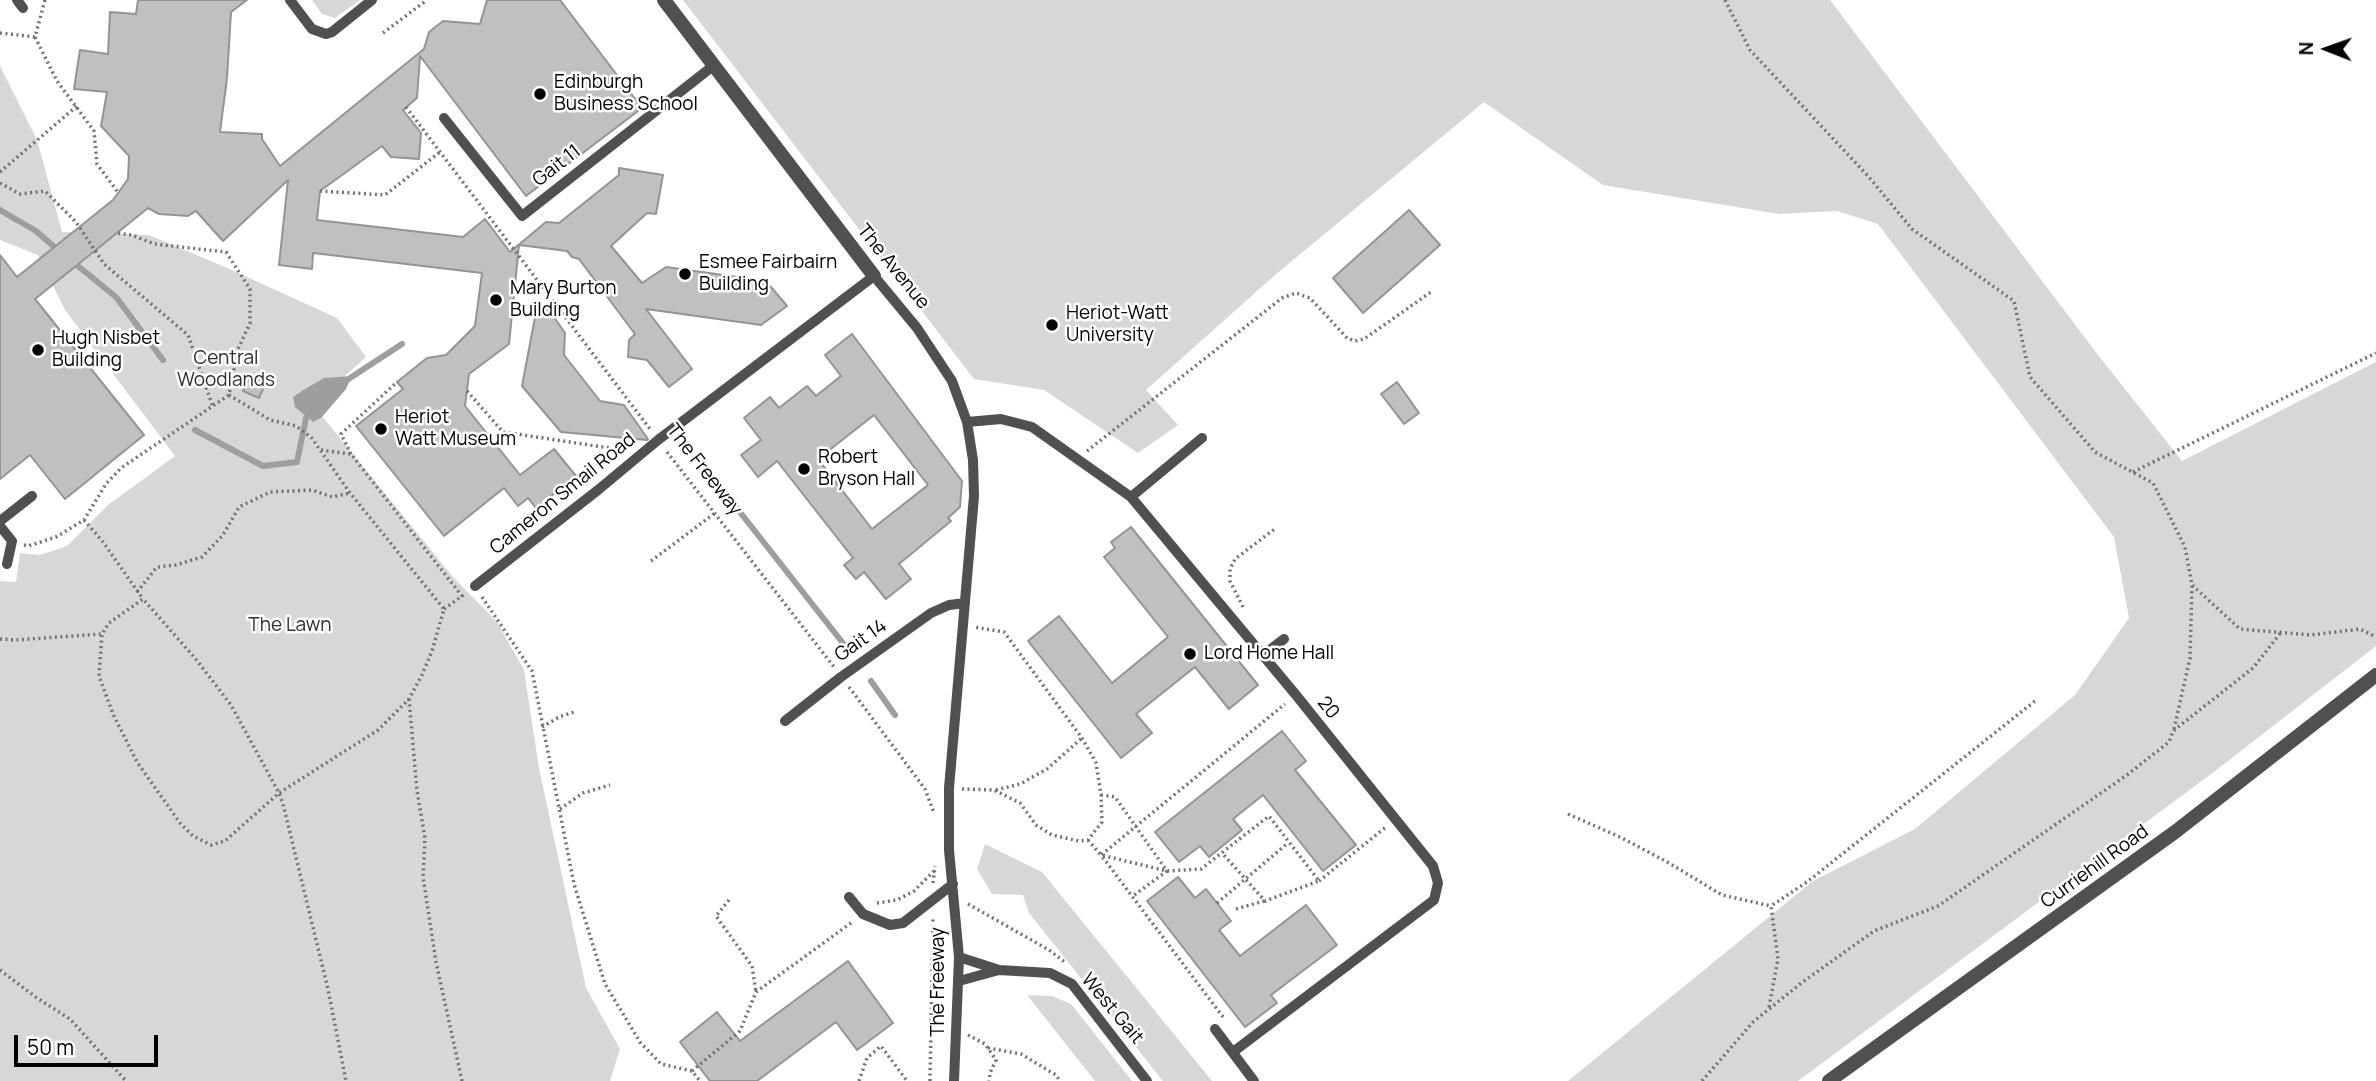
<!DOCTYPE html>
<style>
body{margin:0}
#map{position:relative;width:2376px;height:1081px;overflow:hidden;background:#fff;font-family:Manrope,sans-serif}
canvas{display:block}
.north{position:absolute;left:2292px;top:14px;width:70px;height:70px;-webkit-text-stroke:5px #fff;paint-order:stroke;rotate:271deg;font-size:19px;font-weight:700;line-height:28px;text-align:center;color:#000}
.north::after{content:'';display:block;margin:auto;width:24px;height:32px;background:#000;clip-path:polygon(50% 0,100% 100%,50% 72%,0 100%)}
.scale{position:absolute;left:14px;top:1035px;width:144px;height:32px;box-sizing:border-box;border:4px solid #000;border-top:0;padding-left:9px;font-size:21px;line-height:24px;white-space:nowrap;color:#000;-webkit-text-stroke:5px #fff;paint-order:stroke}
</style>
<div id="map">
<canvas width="2376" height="1081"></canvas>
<div class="north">N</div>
<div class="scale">50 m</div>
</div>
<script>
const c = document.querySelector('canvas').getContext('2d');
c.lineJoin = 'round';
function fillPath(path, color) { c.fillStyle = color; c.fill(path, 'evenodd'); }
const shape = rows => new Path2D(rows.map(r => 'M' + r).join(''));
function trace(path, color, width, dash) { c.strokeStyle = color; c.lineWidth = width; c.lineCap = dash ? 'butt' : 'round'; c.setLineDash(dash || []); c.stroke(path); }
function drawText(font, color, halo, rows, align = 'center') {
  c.font = font + ' Manrope,sans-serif'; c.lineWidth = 5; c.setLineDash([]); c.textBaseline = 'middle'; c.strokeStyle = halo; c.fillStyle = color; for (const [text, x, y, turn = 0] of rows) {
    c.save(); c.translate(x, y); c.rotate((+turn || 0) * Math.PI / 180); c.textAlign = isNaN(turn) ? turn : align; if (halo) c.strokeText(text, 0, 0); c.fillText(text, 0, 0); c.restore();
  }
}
fillPath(shape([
 [312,0,360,0,335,18,322,14],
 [683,0,1830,0,2098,355,2182,461,2376,362,2376,646,2215,771,1798,1081,1568,1081,1813,881,1915,829,2075,695,2129,618,2114,537,1878,224,1837,211,1779,214,1603,185,1484,102,1275,275,1146,390,1178,425,1138,453,1044,390,974,379],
 [0,66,37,140,62,232,149,235,225,267,337,318,366,357,313,405,453,577,497,622,524,670,539,768,586,988,620,1049,610,1081,0,1081,0,581,16,582,20,553,40,555,67,546,108,505,175,456,65,310,38,255,0,240],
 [985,844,1042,872,1212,1081,1163,1081,1029,913,1023,895,992,894,977,869],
 [1027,995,1052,996,1071,1004,1132,1081,1095,1081]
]), '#d7d7d7');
fillPath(shape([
 [352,376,346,389,321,418,313,422,295,407,293,397,305,389,324,378]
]), '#9e9e9e');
trace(shape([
 [0,210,36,231,59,251],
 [73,262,116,297,163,360],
 [347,380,402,344],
 [195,430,263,466,297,462,306,418,311,413],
 [699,460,846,647],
 [871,681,895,715]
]), '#9e9e9e', 6);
const building = shape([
 [138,0,247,0,231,12,227,78,220,132,262,134,262,139,280,166,424,49,429,32,443,21,480,24,487,0,560,0,642,108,526,196,420,56,417,98,403,110,421,133,419,159,391,157,382,146,320,191,317,220,463,237,485,219,510,252,546,222,559,223,619,175,619,168,663,175,656,214,647,213,611,246,642,283,666,267,766,281,787,306,761,325,646,309,692,369,669,387,647,360,628,357,629,340,635,334,579,259,572,257,567,251,519,245,509,344,469,374,465,406,520,475,554,449,576,476,536,508,528,498,518,506,504,488,444,536,356,426,403,389,397,382,427,358,446,355,475,326,482,273,313,253,312,269,279,265,288,180,223,241,196,211,188,216,159,214,148,208,35,299,144,435,65,499,30,455,0,479,0,255,17,277,113,200,128,179,129,156,101,126,107,92,74,89,80,50,108,54,110,12,136,14,138,0],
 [1409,210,1440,245,1363,313,1333,278,1409,210],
 [545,304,565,333,564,355,600,401,624,405,648,439,647,440,561,432,522,386,536,312,545,304],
 [852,334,962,481,960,507,948,518,951,521,899,564,911,579,886,599,864,572,856,579,844,565,853,558,777,461,758,477,741,455,761,440,744,418,770,397,779,408,807,386,816,396,841,376,825,355,852,334],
 [874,415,928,485,872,529,818,459,874,415],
 [251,375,266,382,259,398,243,391,251,375],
 [1397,382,1419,413,1404,424,1381,394,1397,382],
 [1131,527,1258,685,1229,709,1195,667,1136,714,1152,733,1121,758,1028,641,1059,616,1112,683,1168,637,1104,557,1115,548,1111,542,1131,527],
 [1282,731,1306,761,1295,770,1356,845,1323,871,1263,795,1233,819,1242,830,1209,857,1200,846,1179,862,1155,832,1282,731],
 [1178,877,1195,898,1206,889,1231,921,1219,930,1240,956,1306,905,1337,945,1271,995,1277,1003,1245,1027,1147,901,1178,877],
 [848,961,893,1023,857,1050,836,1022,757,1081,710,1081,680,1042,717,1012,740,1041,848,961]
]);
fillPath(building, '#c0c0c0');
trace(building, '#949494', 2);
trace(shape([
 [45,0,35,37,57,81,94,131,97,164,117,191],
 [1725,0,1750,50,1868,176,1912,229,2014,301,2030,377,2095,452,2153,483,2185,547,2192,585,2240,629,2311,635,2360,629,2376,637],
 [0,33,35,37],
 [383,33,427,0],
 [406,107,650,429],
 [0,172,77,106],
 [0,183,20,194,45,191,76,222,104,264,188,335,213,407],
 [320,191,385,195,440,152],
 [467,391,503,432,623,450],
 [229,395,270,420,296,426,311,437,350,493,444,609,432,651,422,675,409,699,378,730,279,793,225,841,211,845,193,836,180,823,137,762,113,714,99,676,102,634,109,623,143,599,195,658,231,705,279,793,283,804,328,989,346,1081],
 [321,450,351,454,462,596],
 [1087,451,1282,298,1296,293,1310,298,1347,338,1355,341,1364,339,1431,292],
 [667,452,834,667],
 [351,454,341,434,397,382],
 [2133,472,2376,353],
 [84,520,103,542,143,599],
 [24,545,28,546,56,537,84,520,106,484,121,468,229,395,238,349,250,323,250,289,226,252,154,244,132,235,117,233],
 [651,561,715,513],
 [137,592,157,567,176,565,202,557,223,535,239,507,270,492,312,490,332,497,350,493],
 [482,597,532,671,574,884,605,984,640,1042,661,1064,692,1071,700,1081],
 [1243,607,1230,581,1230,569,1235,559,1276,528],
 [444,609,465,594],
 [0,639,15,640,102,634],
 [849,687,925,789,934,813],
 [409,699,417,791,425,838,423,877,436,962,462,1081],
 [542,727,559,717,574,712],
 [2174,729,2190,658,2192,585],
 [962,789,994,790,1020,803,1036,825,1052,835,1079,841,1088,840,1102,822,1101,795,1096,763,1082,738,1004,632,974,627],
 [996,790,1020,784,1047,769,1082,738],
 [1101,795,1115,797,1167,871,1133,896],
 [560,809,583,793,610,785],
 [1568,814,1622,838,1669,863,1722,895,1771,906],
 [1088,840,1101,855,1167,871,1201,869,1269,816,1319,881,1265,901,1222,853],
 [1319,881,1386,827],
 [933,883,935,866],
 [729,900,716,916,752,966,756,992],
 [877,903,897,900,914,891,935,870],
 [1217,903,1288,843],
 [968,904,1049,950,1066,963],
 [1236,909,1264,901],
 [0,970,37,998,70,1019,126,1081],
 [1769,1007,1778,959,1771,906,1807,882,2035,701],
 [1223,1017,1101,855,1285,704],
 [968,1035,985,1044,996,1060,990,1073,989,1081],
 [988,1048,1021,1054,1056,1075,1060,1081],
 [692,1071,740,1031,756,992,851,923],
 [859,1081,867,1058,881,1046,907,1081],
 [930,1081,933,919],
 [1702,1081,1753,1022,1800,984,1874,931,1938,906,2127,775,2169,742,2173,731,2253,668,2282,631]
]), '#727272', 3.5, [2, 3.5]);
trace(shape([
 [17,0,23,8],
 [290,0,312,29,326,34,332,32,372,0],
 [444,118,522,216,713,66],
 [967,422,1001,419,1032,427,1131,497,1296,695,1433,866,1438,883,1434,900,1233,1052],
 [1131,497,1202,438],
 [0,521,32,496],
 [0,526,12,541,7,564],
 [475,586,598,490,658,440,874,276,917,328,952,381,967,422,973,460,974,496,949,788,949,850,959,957,954,1081],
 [1262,656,1284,639],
 [785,721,841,677,931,613,949,605,965,603],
 [849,897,863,914,890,925,903,923,953,884],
 [959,957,999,970,1050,973,1072,984,1147,1081],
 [959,981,999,970],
 [1215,1029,1254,1081]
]), '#505050', 10);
trace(shape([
 [664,0,874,276]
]), '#505050', 14);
trace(shape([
 [1829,1081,2175,832,2376,675]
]), '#505050', 14);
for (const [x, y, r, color] of [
 [540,94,7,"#000"],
 [685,274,7,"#000"],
 [496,300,7,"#000"],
 [1052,325,7,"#000"],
 [38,350,7,"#000"],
 [381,429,7,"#000"],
 [804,469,7,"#000"],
 [1190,654,7,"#000"]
]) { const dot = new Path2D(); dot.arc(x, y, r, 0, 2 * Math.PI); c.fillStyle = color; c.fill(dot); trace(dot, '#fff', 2.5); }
drawText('19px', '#000', '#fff', [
 ["Edinburgh",554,83],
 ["Business School",554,105],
 ["Esmee Fairbairn",699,263],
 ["Building",699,285],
 ["Mary Burton",510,289],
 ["Building",510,311],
 ["Heriot-Watt",1066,314],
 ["University",1066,336],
 ["Hugh Nisbet",52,339],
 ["Building",52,361],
 ["Heriot",395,418],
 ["Watt Museum",395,440],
 ["Robert",818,458],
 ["Bryson Hall",818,480],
 ["Lord Home Hall",1204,654]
], 'left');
drawText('19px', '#000', '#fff', [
 ["Gait 11",557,166,-38],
 ["The Avenue",893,267,51],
 ["The Freeway",704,470,52],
 ["Cameron Smail Road",563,494,-39],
 ["Gait 14",861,641,-35],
 ["20",1328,708,51],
 ["Curriehill Road",2095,867,-36],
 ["The Freeway",939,982,-90],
 ["West Gait",1112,1009,50]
]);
drawText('19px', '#2e2e2e', '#fff', [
 ["Central",226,359],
 ["Woodlands",226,381],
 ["The Lawn",290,626]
]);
</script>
